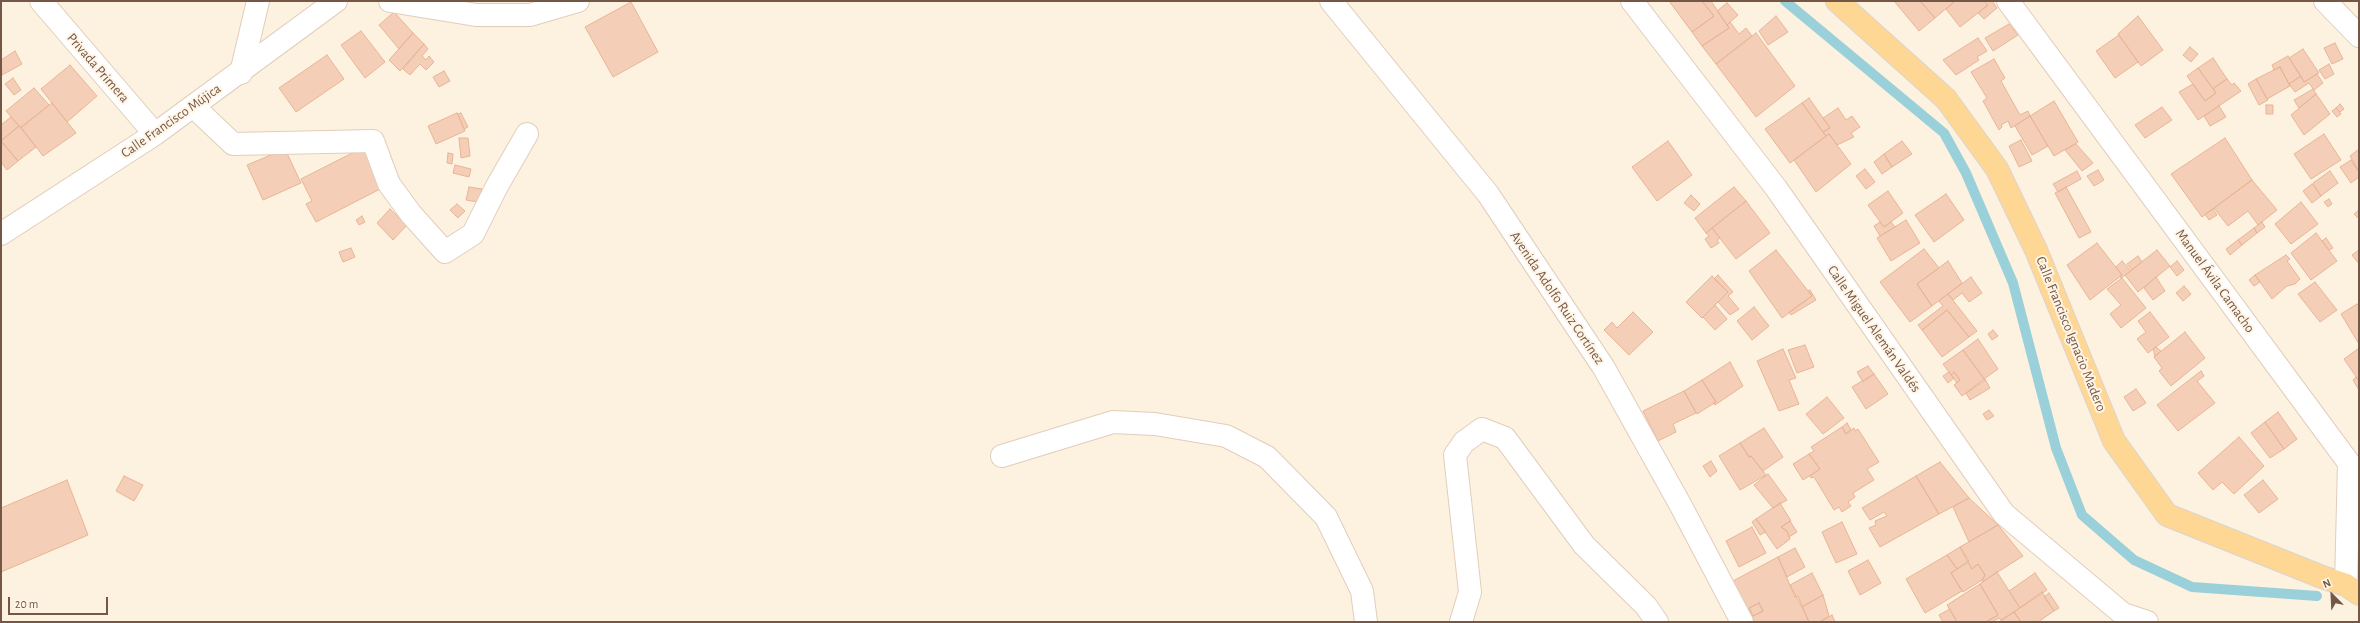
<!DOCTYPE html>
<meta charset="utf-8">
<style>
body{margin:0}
#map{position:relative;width:2360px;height:623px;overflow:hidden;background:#fdf2e0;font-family:"Alegreya Sans",sans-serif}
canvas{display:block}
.frame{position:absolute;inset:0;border:2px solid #755746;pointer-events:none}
.north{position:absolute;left:2312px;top:575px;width:40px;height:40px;-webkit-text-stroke:3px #fff5e7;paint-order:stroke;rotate:336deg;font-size:11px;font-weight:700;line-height:16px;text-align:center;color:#755746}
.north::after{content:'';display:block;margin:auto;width:14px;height:18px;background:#755746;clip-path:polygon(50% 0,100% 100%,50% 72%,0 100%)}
.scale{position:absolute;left:8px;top:597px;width:100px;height:18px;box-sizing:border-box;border:2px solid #755746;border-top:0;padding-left:5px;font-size:12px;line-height:14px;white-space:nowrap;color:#755746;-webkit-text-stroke:3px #fff5e7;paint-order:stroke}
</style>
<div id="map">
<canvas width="2360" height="623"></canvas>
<div class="frame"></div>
<div class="north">N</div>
<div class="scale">20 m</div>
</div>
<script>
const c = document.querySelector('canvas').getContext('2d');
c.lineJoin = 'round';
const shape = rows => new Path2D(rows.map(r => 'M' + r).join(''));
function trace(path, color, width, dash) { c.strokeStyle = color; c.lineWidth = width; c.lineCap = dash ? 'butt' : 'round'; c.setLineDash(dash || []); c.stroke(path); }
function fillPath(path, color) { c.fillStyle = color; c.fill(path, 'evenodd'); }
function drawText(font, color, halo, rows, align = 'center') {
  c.font = font + ' "Alegreya Sans",sans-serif'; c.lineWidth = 4; c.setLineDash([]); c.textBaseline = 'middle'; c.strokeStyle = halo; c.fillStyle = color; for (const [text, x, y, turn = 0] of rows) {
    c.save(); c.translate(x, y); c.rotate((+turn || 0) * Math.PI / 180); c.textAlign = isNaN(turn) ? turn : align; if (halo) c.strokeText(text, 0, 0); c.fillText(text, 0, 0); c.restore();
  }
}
trace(shape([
 [1785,1,1944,133,1966,173,2013,283,2056,448,2082,515,2134,560,2192,587,2317,596]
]), '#99d0da', 10);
const building = shape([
 [1669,1,1702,1,1714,16,1692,32,1669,1],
 [1702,1,1711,1,1729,28,1702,46,1692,32,1714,16,1702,1],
 [1894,1,1920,1,1935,18,1919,31,1894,1],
 [1920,1,1955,1,1935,18,1920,1],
 [1955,1,1984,1,1988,5,1960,27,1946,9,1955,1],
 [1984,1,1992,1,1997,8,1984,19,1978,13,1988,5,1984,1],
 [631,2,658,52,613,77,585,27,631,2],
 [1727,3,1738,15,1727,25,1717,11,1727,3],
 [394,12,413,33,399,49,379,25,394,12],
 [1776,16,1788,32,1768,45,1759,31,1776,16],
 [2138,16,2163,50,2141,66,2118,34,2138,16],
 [1730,22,1739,34,1746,28,1752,36,1716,64,1702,46,1729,28,1727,25,1730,22],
 [2009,24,2018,35,1993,51,1985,38,2009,24],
 [361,31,385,62,365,78,341,45,361,31],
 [413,33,424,44,400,71,389,60,413,33],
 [1756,33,1795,86,1756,117,1716,64,1756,33],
 [2119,35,2138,62,2115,78,2096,51,2119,35],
 [1978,38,1987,51,1977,57,1979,60,1956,75,1943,60,1978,38],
 [2335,43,2343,59,2332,64,2324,48,2335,43],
 [424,44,428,49,422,56,426,60,429,56,434,62,426,70,420,64,410,75,403,69,424,44],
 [2190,47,2198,54,2191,62,2183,55,2190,47],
 [2303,49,2319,73,2304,82,2289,58,2303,49],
 [15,51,22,64,2,75,1,60,15,51],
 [327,55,344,79,296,112,279,88,327,55],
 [2288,56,2301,76,2289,84,2290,86,2280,67,2274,70,2272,65,2288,56],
 [2213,58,2227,79,2213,89,2198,68,2213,58],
 [1994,59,2005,78,2001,81,2020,115,2028,111,2030,116,2011,128,2008,121,2001,125,2002,127,1999,130,1983,101,1987,98,1971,72,1994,59],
 [2329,64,2334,74,2325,79,2319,70,2329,64],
 [70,65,97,96,67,122,41,89,70,65],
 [2280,67,2290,86,2267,99,2256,79,2280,67],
 [2198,68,2216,93,2205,101,2187,76,2198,68],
 [444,71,450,81,439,87,433,77,444,71],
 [2317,74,2323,83,2314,90,2309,83,2295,92,2289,84,2301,76,2304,82,2317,74],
 [13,78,21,90,14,95,5,84,13,78],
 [2227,79,2232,85,2234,83,2241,91,2198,120,2179,92,2193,84,2205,101,2216,93,2213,88,2227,79],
 [2256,79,2268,100,2259,105,2248,84,2256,79],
 [34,88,49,105,21,128,6,111,34,88],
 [2313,89,2316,94,2299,108,2294,100,2313,89],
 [2316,94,2330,114,2304,135,2291,115,2316,94],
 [1809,98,1830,128,1823,132,1802,103,1809,98],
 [2054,101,2078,142,2054,156,2030,116,2054,101],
 [52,103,76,133,43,156,21,127,52,103],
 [1802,103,1826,136,1790,163,1765,129,1802,103],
 [2340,104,2344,109,2340,112,2336,108,2340,104],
 [2266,105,2273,105,2273,114,2266,114,2266,105],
 [2219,106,2226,117,2210,126,2204,116,2219,106],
 [2162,107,2172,120,2145,138,2135,125,2162,107],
 [1838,108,1846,120,1852,116,1860,127,1851,133,1854,137,1837,145,1829,134,1826,136,1823,132,1830,128,1823,118,1838,108],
 [2336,108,2341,114,2337,117,2332,111,2336,108],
 [457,113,465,131,436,144,428,126,457,113],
 [461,113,468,127,464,129,458,114,461,113],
 [2030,116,2048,146,2032,155,2015,126,2030,116],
 [11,117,19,126,1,141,18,161,7,170,1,162,1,125,11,117],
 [19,126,36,147,18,161,1,141,19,126],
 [1829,134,1851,164,1816,192,1794,160,1829,134],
 [2324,134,2341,160,2311,179,2294,154,2324,134],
 [459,138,468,138,470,156,461,158,459,138],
 [2225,138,2252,180,2202,217,2171,174,2225,138],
 [2021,140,2032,161,2019,167,2009,146,2021,140],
 [1668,141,1692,175,1657,201,1632,167,1668,141],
 [1902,141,1912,154,1892,167,1884,154,1902,141],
 [2076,144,2093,163,2082,171,2065,150,2076,144],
 [364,147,382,188,316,222,306,204,312,201,301,179,364,147],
 [285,149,301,183,263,200,247,165,285,149],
 [2359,149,2359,172,2350,156,2359,149],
 [448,153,453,154,452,164,447,163,448,153],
 [1884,154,1892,167,1882,174,1874,162,1884,154],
 [2351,160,2359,172,2359,177,2351,183,2340,167,2351,160],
 [455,165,471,169,469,177,453,173,455,165],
 [1865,169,1875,182,1866,189,1856,176,1865,169],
 [2098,170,2104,180,2094,186,2087,176,2098,170],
 [2077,171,2081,179,2058,192,2053,184,2077,171],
 [2330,171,2338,183,2321,196,2313,183,2330,171],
 [2252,180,2277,210,2258,225,2248,211,2228,226,2214,208,2252,180],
 [2312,184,2321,196,2312,203,2303,191,2312,184],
 [469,187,482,189,478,202,466,200,469,187],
 [1734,187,1746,201,1706,233,1695,218,1734,187],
 [2066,187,2091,232,2079,238,2055,193,2066,187],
 [1888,191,1903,213,1884,227,1868,205,1888,191],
 [1946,194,1964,220,1934,242,1915,215,1946,194],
 [1691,195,1700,204,1694,211,1684,203,1691,195],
 [2329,199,2332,204,2328,207,2324,202,2329,199],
 [1746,201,1770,233,1736,259,1712,228,1746,201],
 [2301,202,2318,224,2291,244,2275,224,2301,202],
 [457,204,465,211,458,218,450,210,457,204],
 [390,209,407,225,393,240,377,223,390,209],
 [2213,209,2217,215,2209,220,2205,214,2213,209],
 [2359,210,2359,219,2354,214,2359,210],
 [362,216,365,222,359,225,356,220,362,216],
 [1906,220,1920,243,1891,261,1877,238,1906,220],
 [1880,222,1884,227,1891,222,1895,227,1880,236,1874,226,1880,222],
 [2262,222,2265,227,2257,233,2254,228,2262,222],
 [1712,228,1720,238,1717,240,1719,243,1711,248,1705,239,1709,236,1706,233,1712,228],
 [2254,228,2257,233,2242,245,2238,240,2254,228],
 [2316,233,2337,261,2311,280,2291,253,2316,233],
 [2326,238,2333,248,2329,250,2322,241,2326,238],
 [2238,240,2242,245,2230,255,2226,249,2238,240],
 [2097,243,2122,275,2090,300,2067,265,2097,243],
 [351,248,355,257,343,262,339,252,351,248],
 [1924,249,1939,268,1917,284,1932,306,1910,322,1880,282,1924,249],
 [1776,250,1812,296,1782,318,1749,271,1776,250],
 [2157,250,2170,266,2138,292,2125,275,2157,250],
 [2359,250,2359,264,2352,255,2359,250],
 [2286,255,2290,259,2287,261,2300,279,2295,284,2287,286,2272,299,2255,275,2286,255],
 [2138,256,2142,262,2132,270,2127,264,2138,256],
 [1948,261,1962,283,1932,306,1917,284,1948,261],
 [2122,261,2131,271,2121,278,2120,276,2122,275,2116,267,2122,261],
 [2177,261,2184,270,2177,276,2170,267,2177,261],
 [1718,275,1733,292,1728,296,1739,309,1730,315,1718,302,1728,292,1714,279,1718,275],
 [2255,275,2260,282,2254,286,2249,280,2255,275],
 [1712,276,1728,292,1702,318,1686,302,1712,276],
 [1971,277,1982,293,1969,302,1962,293,1953,300,1948,294,1971,277],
 [2156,277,2165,291,2153,300,2144,288,2156,277],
 [2122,278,2146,308,2121,328,2110,314,2121,305,2107,289,2122,278],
 [2315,282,2337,310,2320,322,2298,294,2315,282],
 [2184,286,2191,294,2183,301,2176,293,2184,286],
 [1810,290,1816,300,1791,315,1789,312,1812,296,1808,291,1810,290],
 [1948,294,1977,331,1969,337,1947,310,1922,330,1918,325,1943,306,1939,301,1948,294],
 [2357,304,2359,307,2359,344,2341,314,2357,304],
 [1715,305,1727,319,1715,330,1703,317,1715,305],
 [1754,307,1769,326,1752,340,1737,321,1754,307],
 [1947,310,1969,337,1942,357,1922,330,1947,310],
 [1633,312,1653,332,1629,355,1604,330,1612,322,1617,328,1633,312],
 [2150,312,2169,337,2148,353,2137,339,2146,332,2138,321,2150,312],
 [1993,330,1998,336,1992,340,1988,334,1993,330],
 [2185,332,2205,358,2171,386,2159,371,2162,368,2154,357,2185,332],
 [1978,339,1998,369,1984,379,1963,350,1978,339],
 [1805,345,1814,367,1797,373,1788,350,1805,345],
 [2156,347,2161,351,2155,356,2153,349,2156,347],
 [2359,348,2359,381,2344,359,2359,348],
 [1783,349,1796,378,1789,380,1799,404,1779,411,1757,361,1783,349],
 [1963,350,1985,380,1962,396,1954,385,1960,380,1954,372,1951,375,1943,364,1963,350],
 [1730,362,1743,386,1715,405,1713,403,1716,402,1702,380,1730,362],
 [1868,366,1874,374,1863,382,1857,372,1868,366],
 [2201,371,2204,376,2197,381,2215,403,2178,431,2157,405,2201,371],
 [1949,372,1954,378,1948,383,1943,376,1949,372],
 [1954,372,1960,380,1957,383,1951,375,1954,372],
 [1874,374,1888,394,1866,409,1852,387,1874,374],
 [2356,377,2359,381,2359,390,2353,380,2356,377],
 [1984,379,1985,379,1990,388,1970,400,1966,393,1984,379],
 [1702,380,1716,402,1697,414,1684,391,1702,380],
 [2136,389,2146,403,2133,411,2124,397,2136,389],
 [1684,391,1696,413,1673,424,1676,432,1658,441,1643,411,1684,391],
 [1827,397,1844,418,1823,434,1806,414,1827,397],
 [1989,410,1994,416,1987,420,1983,414,1989,410],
 [2278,412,2297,439,2284,449,2265,422,2278,412],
 [2265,422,2284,449,2270,458,2251,433,2265,422],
 [1847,423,1851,430,1846,434,1842,427,1847,423],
 [1842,427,1846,434,1854,428,1855,431,1858,429,1879,462,1867,469,1874,480,1853,493,1855,497,1848,502,1851,506,1842,512,1839,507,1834,510,1814,477,1811,478,1810,476,1820,469,1809,454,1814,451,1811,447,1842,427],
 [1764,428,1783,457,1763,471,1751,456,1749,457,1740,443,1764,428],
 [2239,437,2264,466,2234,494,2222,482,2213,490,2198,473,2239,437],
 [1740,443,1749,457,1751,456,1766,475,1740,490,1719,456,1740,443],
 [1809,454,1820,469,1803,480,1793,464,1809,454],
 [1711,461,1717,471,1710,477,1703,466,1711,461],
 [1940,462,1969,498,1939,514,1916,476,1940,462],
 [1768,474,1787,500,1773,508,1754,485,1768,474],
 [124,476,143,485,134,501,116,491,124,476],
 [1916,476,1939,514,1880,547,1869,528,1876,525,1875,521,1887,516,1884,512,1870,520,1862,508,1916,476],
 [67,480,88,535,1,572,1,508,67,480],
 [2263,480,2278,499,2259,513,2244,495,2263,480],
 [1969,498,1998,525,1969,542,1953,507,1969,498],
 [1780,503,1791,521,1781,527,1787,531,1790,539,1777,549,1756,519,1780,503],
 [1756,519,1766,532,1760,535,1752,522,1756,519],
 [1790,521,1797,532,1789,537,1787,531,1781,527,1790,521],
 [1842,522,1857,554,1836,563,1822,532,1842,522],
 [1998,525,2023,556,1982,582,1985,575,1978,564,1972,569,1960,547,1998,525],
 [1752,527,1766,553,1739,567,1726,541,1752,527],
 [1960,547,1969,561,1957,569,1947,555,1960,547],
 [1795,548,1805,567,1787,577,1778,557,1795,548],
 [1947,555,1957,569,1951,573,1962,591,1925,613,1906,579,1947,555],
 [1778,557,1795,597,1798,596,1809,622,1755,622,1731,582,1778,557],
 [1759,603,1763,611,1753,616,1749,608,1759,603],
 [1868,560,1881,583,1860,595,1848,571,1868,560],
 [1968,562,1972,569,1978,564,1985,575,1982,580,1963,592,1951,573,1968,562],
 [1997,572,2020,608,2001,620,1999,618,1992,622,1986,622,1998,615,1980,584,1997,572],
 [1812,573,1823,595,1802,607,1790,585,1812,573],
 [2035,573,2047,590,2020,608,2009,591,2035,573],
 [1980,584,1998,615,1986,622,1957,622,1947,605,1980,584],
 [2042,592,2054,611,2038,622,2021,622,2014,612,2042,592],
 [2049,593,2059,608,2054,611,2044,597,2049,593],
 [1823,595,1829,616,1819,622,1809,622,1802,607,1823,595],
 [1759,603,1763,611,1753,616,1749,608,1759,603],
 [1950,609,1957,622,1943,622,1939,615,1950,609],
 [2014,612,2021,622,1999,622,2014,612],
 [1832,615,1835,622,1820,622,1832,615]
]);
fillPath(building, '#f4ceb6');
trace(building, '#e8b495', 1);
const minor = shape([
 [41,1,155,134],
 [390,1,476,15,530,15,578,1],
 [1331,1,1488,194,1604,368,1681,506,1742,622],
 [1632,1,1776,188,2004,514,2123,614,2147,622],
 [2008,1,2349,463,2346,585],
 [2325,1,2359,36],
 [241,73,258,1],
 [194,107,233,144,373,141,389,184,411,214,445,252,473,234,497,186,527,134],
 [1,234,155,134,336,1],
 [1002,456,1113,422,1155,424,1226,436,1267,457,1326,517,1362,591,1366,622],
 [1461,622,1470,592,1455,455,1464,442,1482,429,1505,438,1584,545,1646,606,1657,622]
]);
const major = shape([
 [1837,1,1946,99,1997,169,2036,250,2114,441,2167,515,2322,577,2346,585,2359,594]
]);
trace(minor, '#e2cdbb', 24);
trace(major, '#dbd3cf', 24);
trace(minor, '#fff', 22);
trace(major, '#ffd795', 22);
drawText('14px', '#755746', '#fff5e7', [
 ["Privada Primera",98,68,49],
 ["Calle Francisco Mújica",171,121,-35],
 ["Manuel Ávila Camacho",2215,281,54],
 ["Avenida Adolfo Ruiz Cortínez",1557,298,56],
 ["Calle Miguel Alemán Valdés",1874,329,55],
 ["Calle Francisco Ignacio Madero",2071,334,68]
]);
</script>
